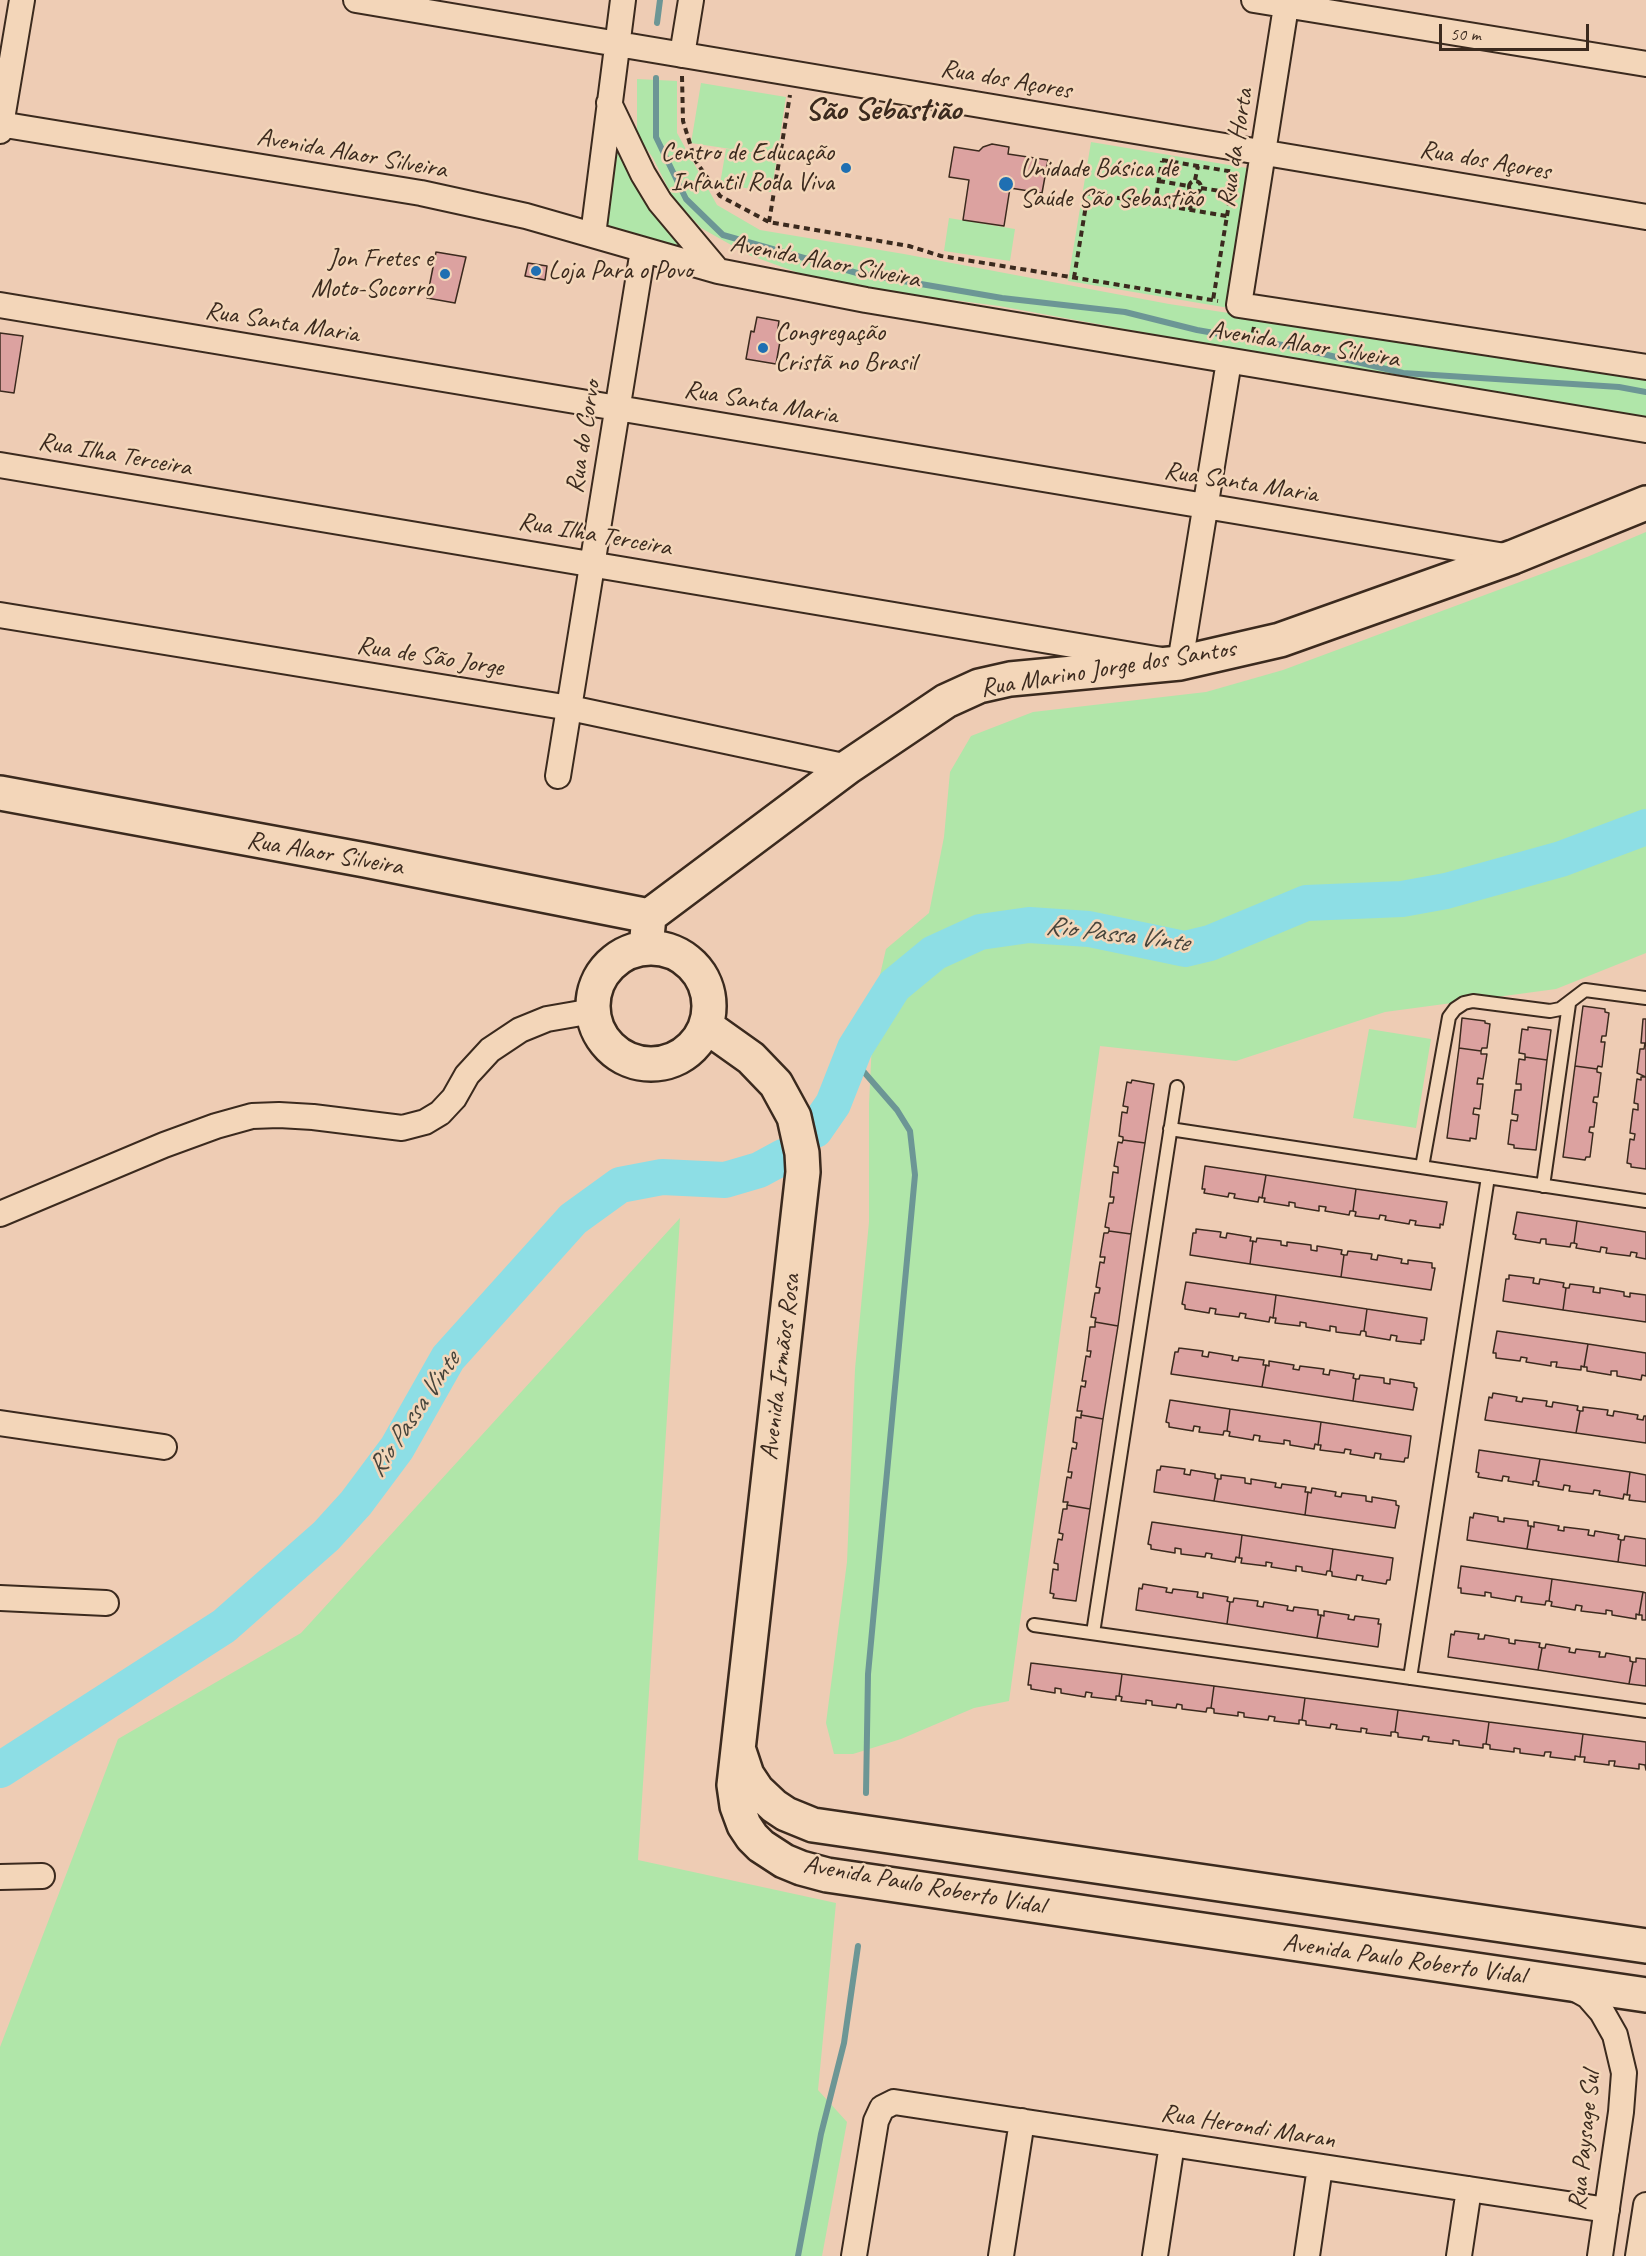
<!DOCTYPE html>
<meta charset="utf-8">
<style>
body{margin:0}
#map{position:relative;width:1646px;height:2256px;overflow:hidden;background:#eeccb4;font-family:Caveat,sans-serif}
canvas{display:block}
.scale{position:absolute;left:1439px;top:24px;width:150px;height:27px;box-sizing:border-box;border:3px solid #3b2a1e;border-top:0;padding-left:8px;font-size:18px;line-height:21px;white-space:nowrap;color:#3b2a1e;-webkit-text-stroke:4px #f3d6b9;paint-order:stroke}
</style>
<div id="map">
<canvas width="1646" height="2256"></canvas>
<div class="scale">50 m</div>
</div>
<script>
const c = document.querySelector('canvas').getContext('2d');
c.lineJoin = 'round';
function fillPath(path, color) { c.fillStyle = color; c.fill(path, 'evenodd'); }
const shape = rows => new Path2D(rows.map(r => 'M' + r).join(''));
function trace(path, color, width, dash) { c.strokeStyle = color; c.lineWidth = width; c.lineCap = dash ? 'butt' : 'round'; c.setLineDash(dash || []); c.stroke(path); }
function drawText(font, color, halo, rows, align = 'center') {
  c.font = font + ' Caveat,sans-serif'; c.lineWidth = 5; c.setLineDash([]); c.textBaseline = 'middle'; c.strokeStyle = halo; c.fillStyle = color; for (const [text, x, y, turn = 0] of rows) {
    c.save(); c.translate(x, y); c.rotate((+turn || 0) * Math.PI / 180); c.textAlign = isNaN(turn) ? turn : align; if (halo) c.strokeText(text, 0, 0); c.fillText(text, 0, 0); c.restore();
  }
}
fillPath(shape([
 [637,79,677,81,677,133,717,205,760,230,904,254,1169,304,1646,376,1646,420,1300,361,999,306,846,286,807,276,749,255,701,228,672,196,653,158,637,135],
 [701,83,786,97,777,156,691,143],
 [613,139,683,241,685,252,599,232],
 [1091,142,1253,169,1229,308,1068,281],
 [726,149,777,157,771,192,720,184],
 [949,218,1015,229,1010,261,944,251],
 [1646,532,1646,953,1556,989,1385,1012,1236,1061,1100,1046,1009,1701,974,1708,901,1739,853,1754,834,1754,826,1723,847,1562,855,1369,869,1222,869,1104,874,1001,886,949,929,913,944,837,950,772,971,736,1033,712,1206,692,1283,670,1587,557],
 [1369,1029,1431,1039,1416,1128,1353,1118],
 [680,1218,638,1860,836,1903,818,2090,847,2122,822,2256,0,2256,0,2047,118,1739,301,1633]
]), '#b0e6a9');
trace(shape([
 [657,23,660,0],
 [656,78,656,137,686,199,723,235,857,273,1002,298,1125,312,1197,330,1294,347,1403,373,1619,387,1646,392],
 [855,1048,857,1064,897,1110,910,1131,915,1175,868,1674,866,1793],
 [798,2256,821,2134,844,2043,858,1946]
]), '#6c9695', 6);
trace(shape([
 [815,1130,833,1104,855,1048,894,986,934,953,980,932,1029,925,1089,929,1185,949,1210,943,1306,903,1402,899,1446,891,1561,859,1646,827],
 [0,1770,224,1626,326,1536,356,1503,397,1448,448,1358,573,1219,620,1185,662,1177,725,1180,759,1170,783,1157]
]), '#8ddee5', 36);
const building = shape([
 [992,144,1009,147,1008,154,1048,160,1042,193,1010,188,1004,226,963,220,969,180,949,177,954,147,979,151,983,147,992,144],
 [436,252,466,257,455,303,427,298,436,252],
 [528,263,547,266,545,280,525,276,528,263],
 [757,317,779,321,777,335,781,336,776,364,746,359,751,331,754,332,757,317],
 [0,333,23,336,14,393,0,391,0,333],
 [1583,1006,1605,1009,1605,1012,1609,1013,1606,1036,1602,1036,1601,1042,1605,1042,1602,1067,1598,1066,1597,1069,1575,1066,1583,1006],
 [1462,1018,1485,1021,1485,1023,1490,1024,1487,1048,1482,1048,1481,1051,1459,1048,1462,1018],
 [1643,1019,1646,1019,1646,1077,1637,1073,1640,1049,1644,1049,1645,1043,1641,1043,1643,1019],
 [1528,1027,1551,1030,1547,1060,1525,1057,1525,1054,1519,1053,1522,1029,1528,1030,1528,1027],
 [1459,1048,1481,1051,1481,1054,1487,1054,1483,1079,1478,1078,1477,1084,1483,1084,1480,1109,1474,1108,1473,1114,1479,1115,1476,1139,1470,1138,1470,1141,1447,1138,1459,1048],
 [1525,1057,1547,1060,1536,1150,1514,1148,1514,1145,1508,1144,1511,1120,1517,1121,1518,1115,1512,1114,1515,1090,1521,1090,1521,1084,1516,1084,1519,1059,1525,1060,1525,1057],
 [1575,1066,1597,1069,1597,1072,1601,1073,1598,1097,1594,1097,1593,1102,1597,1103,1594,1127,1590,1127,1589,1132,1593,1133,1590,1157,1586,1157,1585,1160,1563,1157,1575,1066],
 [1641,1077,1646,1077,1646,1169,1631,1167,1631,1164,1627,1163,1630,1139,1634,1140,1635,1134,1630,1133,1633,1109,1638,1110,1638,1104,1634,1103,1637,1079,1641,1080,1641,1077],
 [1132,1080,1154,1084,1145,1143,1123,1140,1123,1137,1119,1136,1122,1112,1127,1113,1128,1107,1123,1106,1127,1082,1131,1083,1132,1080],
 [1123,1140,1145,1143,1131,1234,1109,1231,1109,1228,1105,1227,1109,1203,1113,1203,1114,1197,1110,1197,1113,1172,1118,1173,1118,1167,1114,1166,1118,1142,1122,1143,1123,1140],
 [1205,1166,1266,1175,1262,1198,1259,1197,1258,1202,1234,1198,1235,1194,1229,1193,1228,1197,1204,1193,1205,1189,1202,1189,1205,1166],
 [1266,1175,1356,1189,1353,1211,1350,1211,1349,1215,1325,1211,1326,1207,1319,1206,1319,1211,1295,1207,1295,1203,1289,1202,1289,1206,1264,1202,1265,1198,1262,1198,1266,1175],
 [1356,1189,1447,1202,1443,1225,1440,1224,1440,1228,1415,1225,1416,1221,1410,1220,1409,1224,1385,1220,1386,1216,1380,1215,1379,1219,1355,1216,1356,1212,1353,1211,1356,1189],
 [1517,1212,1577,1221,1574,1243,1571,1243,1570,1247,1546,1244,1546,1239,1541,1239,1540,1243,1515,1239,1516,1235,1513,1234,1517,1212],
 [1577,1221,1646,1232,1646,1259,1636,1257,1637,1253,1631,1252,1630,1256,1606,1253,1607,1248,1601,1247,1600,1252,1576,1248,1577,1244,1574,1243,1577,1221],
 [1196,1229,1221,1232,1220,1237,1226,1238,1227,1233,1251,1237,1250,1241,1253,1241,1250,1264,1190,1255,1193,1233,1196,1233,1196,1229],
 [1109,1231,1131,1234,1118,1326,1095,1322,1096,1318,1091,1317,1095,1293,1099,1293,1100,1288,1096,1287,1100,1262,1104,1263,1105,1257,1100,1257,1104,1233,1108,1233,1109,1231],
 [1257,1238,1281,1241,1281,1245,1287,1246,1287,1242,1311,1245,1311,1250,1317,1251,1317,1246,1342,1250,1341,1254,1344,1255,1341,1277,1250,1264,1253,1241,1256,1242,1257,1238],
 [1348,1251,1372,1254,1371,1259,1377,1260,1378,1255,1402,1259,1401,1263,1408,1264,1408,1260,1432,1263,1432,1268,1435,1268,1431,1290,1341,1277,1344,1255,1347,1255,1348,1251],
 [1509,1275,1534,1278,1533,1283,1539,1284,1540,1279,1564,1283,1563,1287,1566,1288,1563,1310,1503,1301,1506,1279,1509,1279,1509,1275],
 [1186,1282,1276,1295,1273,1318,1270,1317,1269,1322,1245,1318,1246,1314,1240,1313,1239,1317,1215,1314,1216,1309,1210,1308,1209,1313,1185,1309,1185,1305,1182,1304,1186,1282],
 [1570,1284,1594,1287,1593,1292,1600,1293,1600,1288,1624,1292,1624,1296,1630,1297,1630,1293,1646,1295,1646,1322,1563,1310,1566,1288,1569,1288,1570,1284],
 [1276,1295,1367,1309,1364,1331,1361,1331,1360,1335,1336,1332,1336,1327,1330,1326,1330,1331,1306,1327,1306,1323,1300,1322,1300,1326,1275,1323,1276,1318,1273,1318,1276,1295],
 [1367,1309,1427,1318,1424,1340,1421,1340,1421,1344,1396,1341,1397,1336,1391,1335,1390,1340,1366,1336,1366,1332,1364,1331,1367,1309],
 [1095,1322,1118,1326,1103,1419,1081,1415,1082,1411,1077,1411,1081,1386,1085,1387,1086,1381,1082,1381,1086,1356,1090,1357,1091,1351,1087,1351,1090,1327,1095,1327,1095,1322],
 [1497,1331,1588,1344,1584,1367,1581,1366,1581,1370,1556,1367,1557,1362,1551,1362,1551,1366,1526,1362,1527,1358,1521,1357,1520,1361,1496,1358,1496,1353,1493,1353,1497,1331],
 [1588,1344,1646,1353,1646,1376,1642,1375,1641,1380,1617,1376,1617,1371,1611,1371,1611,1375,1587,1371,1587,1367,1584,1367,1588,1344],
 [1179,1348,1203,1351,1202,1356,1208,1357,1209,1352,1233,1356,1232,1360,1238,1361,1239,1357,1264,1360,1263,1365,1266,1365,1262,1387,1171,1374,1175,1352,1178,1352,1179,1348],
 [1269,1361,1294,1365,1293,1369,1299,1370,1300,1366,1324,1369,1323,1374,1329,1375,1330,1370,1354,1374,1353,1378,1356,1379,1353,1401,1262,1387,1266,1365,1269,1366,1269,1361],
 [1360,1375,1384,1378,1384,1383,1390,1384,1390,1379,1414,1383,1414,1387,1417,1388,1413,1410,1353,1401,1356,1379,1359,1379,1360,1375],
 [1493,1393,1517,1397,1516,1401,1522,1402,1523,1398,1547,1401,1546,1406,1552,1407,1553,1402,1578,1406,1577,1410,1580,1411,1576,1433,1485,1420,1489,1397,1492,1398,1493,1393],
 [1170,1400,1230,1409,1227,1431,1224,1431,1223,1435,1199,1432,1200,1427,1194,1426,1193,1431,1169,1427,1169,1423,1166,1422,1170,1400],
 [1583,1407,1608,1410,1607,1415,1613,1416,1614,1411,1638,1415,1637,1419,1643,1420,1644,1416,1646,1416,1646,1443,1576,1433,1580,1411,1583,1411,1583,1407],
 [1230,1409,1321,1422,1318,1445,1315,1444,1314,1449,1290,1445,1290,1441,1284,1440,1284,1444,1259,1441,1260,1436,1254,1435,1253,1440,1229,1436,1230,1432,1227,1431,1230,1409],
 [1081,1415,1103,1419,1090,1509,1067,1505,1068,1502,1063,1502,1067,1477,1071,1478,1072,1472,1068,1472,1072,1448,1076,1449,1077,1443,1073,1442,1076,1417,1081,1418,1081,1415],
 [1321,1422,1411,1436,1408,1458,1405,1458,1404,1462,1380,1459,1381,1454,1375,1453,1374,1458,1350,1454,1351,1450,1345,1449,1344,1453,1320,1450,1321,1445,1318,1445,1321,1422],
 [1479,1450,1540,1459,1536,1481,1533,1481,1533,1485,1508,1481,1509,1477,1503,1476,1502,1481,1478,1477,1479,1473,1476,1472,1479,1450],
 [1540,1459,1630,1472,1627,1495,1624,1494,1623,1499,1599,1495,1600,1491,1594,1490,1593,1494,1569,1491,1570,1486,1564,1485,1563,1490,1538,1486,1539,1482,1536,1481,1540,1459],
 [1161,1466,1185,1469,1184,1474,1190,1475,1191,1470,1215,1474,1215,1478,1218,1479,1214,1501,1154,1492,1157,1470,1160,1470,1161,1466],
 [1630,1472,1646,1475,1646,1502,1629,1500,1630,1495,1627,1495,1630,1472],
 [1221,1475,1245,1478,1245,1483,1251,1484,1251,1479,1276,1483,1275,1487,1281,1488,1282,1484,1306,1487,1305,1492,1308,1492,1305,1515,1214,1501,1218,1479,1221,1479,1221,1475],
 [1312,1488,1336,1492,1335,1496,1341,1497,1342,1493,1366,1496,1366,1501,1372,1502,1372,1497,1396,1501,1396,1505,1399,1506,1395,1528,1305,1515,1308,1492,1311,1493,1312,1488],
 [1067,1505,1090,1509,1076,1601,1053,1598,1054,1594,1050,1593,1053,1569,1058,1570,1058,1564,1054,1563,1058,1539,1062,1540,1063,1534,1059,1533,1063,1509,1067,1509,1067,1505],
 [1474,1513,1498,1517,1498,1521,1504,1522,1504,1518,1528,1521,1528,1526,1531,1526,1527,1549,1467,1540,1470,1517,1473,1518,1474,1513],
 [1152,1522,1242,1535,1239,1558,1236,1557,1235,1562,1211,1558,1212,1554,1206,1553,1205,1557,1181,1554,1181,1549,1175,1548,1175,1553,1151,1549,1151,1545,1148,1544,1152,1522],
 [1534,1522,1559,1526,1558,1530,1564,1531,1564,1527,1589,1530,1588,1535,1594,1536,1595,1531,1619,1535,1618,1539,1621,1540,1618,1562,1527,1549,1531,1526,1534,1527,1534,1522],
 [1242,1535,1333,1549,1330,1571,1327,1571,1326,1575,1302,1571,1302,1567,1296,1566,1296,1571,1271,1567,1272,1563,1266,1562,1266,1566,1241,1563,1242,1558,1239,1558,1242,1535],
 [1625,1536,1646,1539,1646,1566,1618,1562,1621,1540,1624,1540,1625,1536],
 [1333,1549,1393,1558,1390,1580,1387,1580,1386,1584,1362,1580,1363,1576,1357,1575,1356,1580,1332,1576,1332,1572,1330,1571,1333,1549],
 [1461,1566,1552,1579,1549,1601,1546,1601,1545,1605,1521,1602,1522,1597,1516,1596,1515,1601,1491,1597,1491,1593,1485,1592,1485,1596,1461,1593,1461,1588,1458,1588,1461,1566],
 [1552,1579,1643,1592,1639,1615,1636,1614,1636,1619,1612,1615,1612,1611,1606,1610,1606,1614,1581,1611,1582,1606,1576,1605,1575,1610,1551,1606,1552,1602,1549,1601,1552,1579],
 [1143,1584,1167,1588,1166,1592,1172,1593,1173,1589,1198,1592,1197,1597,1203,1598,1203,1593,1228,1597,1227,1601,1230,1602,1227,1624,1136,1610,1139,1588,1142,1589,1143,1584],
 [1643,1592,1646,1593,1646,1620,1642,1620,1642,1615,1639,1615,1643,1592],
 [1234,1598,1258,1601,1257,1606,1263,1607,1264,1602,1288,1606,1287,1610,1293,1611,1294,1607,1318,1610,1318,1615,1321,1615,1317,1638,1227,1624,1230,1602,1233,1602,1234,1598],
 [1324,1611,1349,1615,1348,1619,1354,1620,1355,1616,1379,1619,1378,1624,1381,1624,1378,1647,1317,1638,1321,1615,1324,1616,1324,1611],
 [1455,1631,1479,1634,1478,1639,1484,1639,1485,1635,1509,1639,1509,1643,1515,1644,1515,1640,1540,1643,1539,1647,1542,1648,1538,1670,1448,1657,1451,1634,1454,1635,1455,1631],
 [1546,1644,1570,1648,1569,1652,1575,1653,1576,1649,1600,1652,1599,1657,1605,1657,1606,1653,1630,1657,1630,1661,1633,1662,1629,1684,1538,1670,1542,1648,1545,1648,1546,1644],
 [1636,1658,1646,1659,1646,1686,1629,1684,1633,1662,1636,1662,1636,1658],
 [1031,1663,1122,1674,1119,1696,1116,1696,1116,1700,1091,1697,1092,1693,1086,1692,1085,1697,1061,1693,1061,1689,1055,1688,1055,1693,1031,1689,1031,1685,1028,1685,1031,1663],
 [1122,1674,1214,1686,1211,1708,1207,1708,1206,1712,1182,1709,1182,1705,1177,1704,1176,1708,1152,1705,1152,1701,1146,1700,1146,1704,1121,1701,1122,1697,1119,1696,1122,1674],
 [1214,1686,1305,1698,1302,1720,1299,1720,1299,1724,1274,1721,1275,1717,1269,1716,1268,1720,1244,1717,1244,1713,1238,1712,1238,1716,1214,1713,1214,1709,1211,1708,1214,1686],
 [1305,1698,1398,1710,1395,1732,1391,1732,1391,1736,1366,1733,1367,1729,1361,1728,1361,1732,1336,1729,1337,1725,1331,1724,1330,1728,1306,1725,1306,1721,1302,1720,1305,1698],
 [1398,1710,1489,1722,1486,1744,1483,1744,1483,1748,1459,1745,1459,1741,1453,1740,1453,1744,1428,1741,1429,1737,1423,1736,1422,1740,1398,1737,1398,1733,1395,1732,1398,1710],
 [1489,1722,1583,1734,1580,1757,1575,1756,1575,1760,1550,1757,1551,1752,1545,1752,1544,1756,1520,1753,1520,1749,1514,1748,1514,1752,1490,1749,1490,1745,1486,1744,1489,1722],
 [1583,1734,1646,1742,1646,1770,1645,1765,1639,1764,1639,1769,1614,1766,1615,1761,1609,1761,1609,1765,1584,1762,1585,1757,1580,1757,1583,1734]
]);
fillPath(building, '#dca2a0');
trace(building, '#3b2a1e', 1.5);
const lane = shape([
 [1170,1129,1646,1201],
 [1422,1167,1449,1017,1455,1009,1464,1003,1473,1001,1550,1011,1560,1009,1585,990,1646,998],
 [1543,1186,1569,1004],
 [1034,1625,1646,1711],
 [1093,1633,1177,1087],
 [1410,1678,1488,1177]
]);
const street = shape([
 [356,0,1646,217],
 [1254,0,1646,64],
 [1287,0,1239,305,1646,367],
 [682,55,691,0],
 [609,103,643,174,660,202,718,271],
 [0,124,421,193,526,216,718,271,866,300,1646,430],
 [0,131,22,0],
 [593,235,623,0],
 [0,305,1511,557],
 [0,465,1180,663,1229,361],
 [0,615,570,708,848,767],
 [558,776,643,250],
 [0,1214,164,1145,216,1126,252,1116,279,1115,313,1117,402,1128,425,1122,440,1113,454,1098,467,1075,490,1050,520,1030,547,1019,593,1011],
 [0,1423,164,1447],
 [0,1598,106,1603],
 [0,1877,42,1876],
 [1570,1986,1588,1996,1602,2012,1615,2035,1624,2073,1621,2112,1600,2256],
 [854,2256,876,2121,882,2108,894,2102,1607,2210],
 [1001,2256,1022,2121],
 [1155,2256,1172,2144],
 [1307,2256,1320,2167],
 [1459,2256,1469,2189],
 [1638,2256,1646,2205]
]);
const secondary = shape([
 [0,793,365,860,649,916],
 '593 1006a58 58 0 1 1 116 0a58 58 0 1 1-116 0Z',
 [646,948,649,916,848,767,946,701,979,686,1010,679,1180,663,1280,640,1513,557,1646,503],
 [706,1026,751,1058,776,1084,794,1117,802,1153,803,1172,734,1785,737,1806,744,1825,752,1837,761,1846,784,1861,801,1868,827,1875,1646,1995],
 [739,1751,747,1775,757,1790,774,1806,786,1814,813,1825,1646,1946]
]);
trace(lane, '#3b2a1e', 16);
trace(street, '#3b2a1e', 28);
trace(secondary, '#3b2a1e', 38);
trace(shape([
 [682,76,683,121,695,160,720,196,769,222,909,246,941,256,1218,301],
 [1162,160,1234,172],
 [1195,180,1198,166],
 '1189 187a6 6 0 1 1 12 0a6 6 0 1 1-12 0Z',
 [1159,181,1188,186],
 [1201,188,1233,193],
 [1155,204,1162,161],
 [1190,210,1193,193],
 [1227,216,1234,173],
 [769,222,790,95],
 [1074,278,1088,193,1227,216,1213,300],
 [1251,343,1254,327]
]), '#3b2a1e', 4, [6, 4.5]);
trace(lane, '#f3d6b9', 12);
trace(street, '#f3d6b9', 24);
trace(secondary, '#f3d6b9', 33);
for (const [x, y, r, color] of [
 [846,168,6,"#1f6fb2"],
 [1006,184,8,"#1f6fb2"],
 [536,271,6,"#1f6fb2"],
 [445,274,6,"#1f6fb2"],
 [763,348,6,"#1f6fb2"]
]) { const dot = new Path2D(); dot.arc(x, y, r, 0, 2 * Math.PI); c.fillStyle = color; c.fill(dot); trace(dot, '#f3d6b9', 2); }
drawText('26px', '#3b2a1e', '#f3d6b9', [
 ["Rua dos Açores",1006,80,10],
 ["Rua da Horta",1236,148,-81],
 ["Avenida Alaor Silveira",352,154,10],
 ["Rua dos Açores",1485,161,10],
 ["Avenida Alaor Silveira",825,262,11],
 ["Rua Santa Maria",282,323,9],
 ["Avenida Alaor Silveira",1304,345,9],
 ["Rua Santa Maria",761,403,10],
 ["Rua do Corvo",584,437,-81],
 ["Rua Ilha Terceira",115,455,10],
 ["Rua Santa Maria",1241,483,9],
 ["Rua Ilha Terceira",595,535,10],
 ["Rua de São Jorge",430,657,9],
 ["Rua Marino Jorge dos Santos",1108,669,-9],
 ["Rua Alaor Silveira",325,854,10],
 ["Avenida Irmãos Rosa",781,1367,-83],
 ["Avenida Paulo Roberto Vidal",924,1886,10],
 ["Avenida Paulo Roberto Vidal",1404,1960,8],
 ["Rua Herondi Maran",1248,2127,9],
 ["Rua Paysage Sul",1585,2141,-84]
]);
drawText('26px', '#3b2a1e', '#f3d6b9', [
 ["Centro de Educação",834,153,"right"],
 ["Infantil Roda Viva",834,183,"right"],
 ["Unidade Básica de",1020,169],
 ["Saúde São Sebastião",1020,199],
 ["Jon Fretes e",433,259,"right"],
 ["Moto-Socorro",433,289,"right"],
 ["Loja Para o Povo",548,271],
 ["Congregação",775,333],
 ["Cristã no Brasil",775,363]
], 'left');
drawText('italic 27px', '#47453c', '#f3d6b9', [
 ["Rio Passa Vinte",1117,935,7],
 ["Rio Passa Vinte",414,1415,-56]
]);
drawText('bold 32px', '#3b2a1e', '#f3d6b9', [
 ["São Sebastião",883,111]
]);
</script>
